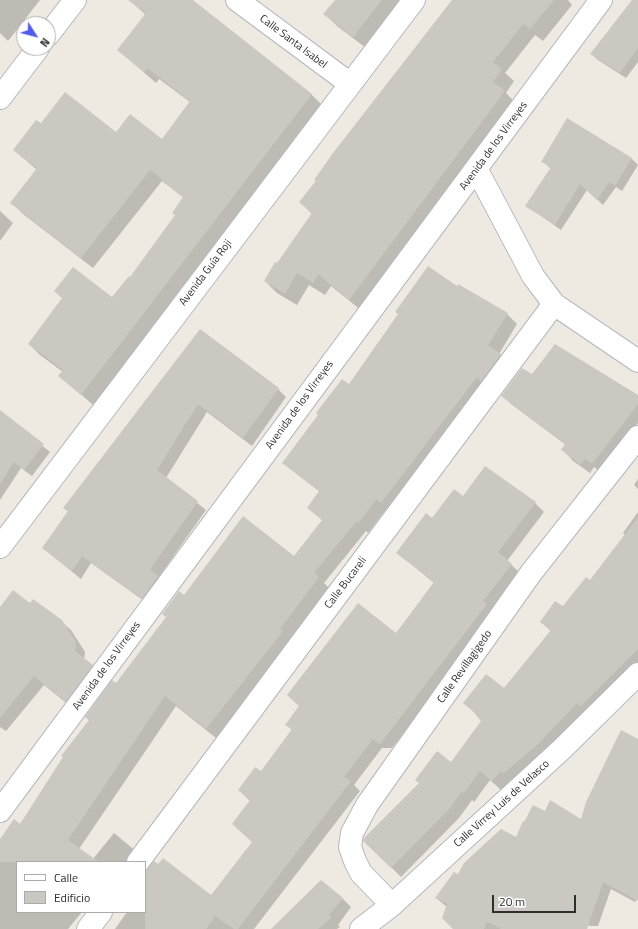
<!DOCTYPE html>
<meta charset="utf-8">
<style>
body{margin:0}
#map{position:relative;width:638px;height:929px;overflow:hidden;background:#eeeae2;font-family:"Titillium Web",sans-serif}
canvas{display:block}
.legend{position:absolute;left:16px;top:861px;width:130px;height:52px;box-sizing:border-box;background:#fff;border:1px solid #ababab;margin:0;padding:5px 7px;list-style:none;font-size:12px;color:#2e2e2e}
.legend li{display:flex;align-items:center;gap:8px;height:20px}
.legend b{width:20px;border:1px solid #ababab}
.north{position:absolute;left:16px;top:16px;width:40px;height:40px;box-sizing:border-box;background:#fff;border:1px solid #ababab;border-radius:50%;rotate:126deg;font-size:11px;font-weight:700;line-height:16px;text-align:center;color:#2e2e2e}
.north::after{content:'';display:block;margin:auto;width:14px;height:18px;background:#505aec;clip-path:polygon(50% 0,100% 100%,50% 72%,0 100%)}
.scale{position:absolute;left:492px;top:895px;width:84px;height:18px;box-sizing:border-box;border:2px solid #2e2e2e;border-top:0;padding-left:5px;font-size:12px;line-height:14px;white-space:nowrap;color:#2e2e2e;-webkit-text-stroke:3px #fff;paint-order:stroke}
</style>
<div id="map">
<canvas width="638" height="929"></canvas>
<ul class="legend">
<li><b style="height:5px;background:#fff"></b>Calle</li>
<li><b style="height:11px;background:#cac8c0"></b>Edificio</li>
</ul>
<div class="north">N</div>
<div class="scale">20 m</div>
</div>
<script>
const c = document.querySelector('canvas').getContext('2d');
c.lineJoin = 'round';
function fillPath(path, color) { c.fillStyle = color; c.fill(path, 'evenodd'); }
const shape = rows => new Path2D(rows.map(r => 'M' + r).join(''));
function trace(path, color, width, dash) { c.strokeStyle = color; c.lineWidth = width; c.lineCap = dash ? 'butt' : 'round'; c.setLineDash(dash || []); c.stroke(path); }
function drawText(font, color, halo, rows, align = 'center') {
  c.font = font + ' "Titillium Web",sans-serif'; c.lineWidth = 3; c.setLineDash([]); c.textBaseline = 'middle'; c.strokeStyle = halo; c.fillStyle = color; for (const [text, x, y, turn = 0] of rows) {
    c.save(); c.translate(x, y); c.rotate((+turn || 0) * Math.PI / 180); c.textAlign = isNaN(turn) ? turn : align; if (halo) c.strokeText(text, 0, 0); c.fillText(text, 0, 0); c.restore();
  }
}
fillPath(shape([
 [0,0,40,0,8,41,0,33],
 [129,0,192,0,312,95,323,106,93,405,60,376,63,372,40,355,29,344,63,299,55,291,113,299,130,279,176,215,184,198,162,181,93,268,23,214,11,202,37,170,14,150,41,125,163,140,190,102,159,79,156,83,118,50,146,15],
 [336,0,403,0,366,48,337,26,325,14],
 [453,0,568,0,572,5,543,41,535,35,505,73,514,81,506,93,517,104,362,311,331,286,325,295,309,285,297,305,277,293,265,281,312,214,300,202],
 [638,11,638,62,626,78,598,60,592,54],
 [567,120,632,159,638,165,622,191,616,187,603,205,587,190,561,230,527,206,551,169,543,161],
 [0,211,13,223,0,241],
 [457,287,507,314,517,324,499,354,510,365,392,512,387,508,368,533,366,531,324,583,329,588,290,639,292,642,216,738,176,706,79,849,93,859,114,833,143,857,140,862,17,862,17,912,82,912,68,929,0,929,0,841,20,825,90,721,86,717,116,685,184,596,294,558,323,521,309,508,320,492,283,463,349,385],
 [200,330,278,389,286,397,252,446,207,412,166,478,206,510,158,578,166,585,151,606,91,563,81,579,43,548,69,512,64,508],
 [532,376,638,396,638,423,601,472,594,467,590,473,573,461,562,449,566,445,511,404,503,395],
 [0,411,50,452,32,476,21,468,0,500],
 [638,479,638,489,634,485],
 [464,497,535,503,544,512,507,561,520,573,495,613,392,748,382,748,354,785,360,791,254,929,196,929,253,842,250,801,239,790,262,772,292,730,286,724,397,635,434,583,398,553,432,519],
 [638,512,638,664,515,782,512,780,502,791,490,780,474,802,472,800,459,818,401,877,365,841,451,764,482,721,465,703,504,690,551,631,541,622,563,608,590,582,625,535,623,533],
 [31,605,61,621,71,630,85,652,84,660,101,675,75,710,44,685,6,731,0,727,0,608],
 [638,740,638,897,635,902,611,889,598,926,590,926,575,921,570,929,454,929,447,907,436,898,459,875,516,838,525,823,546,813,582,820],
 [145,873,166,929,115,929,127,912,145,912],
 [342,898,351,907,338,925,340,927,337,929,272,929]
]), '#0003');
fillPath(shape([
 [128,0,193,0,312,94,81,395,58,376,63,370,28,344,62,298,54,291,73,267,112,297,129,276,130,277,175,215,172,213,183,197,150,170,81,258,10,203,37,168,13,150,36,120,41,123,65,92,116,132,130,114,162,139,190,101,147,68,144,72,117,50,146,13],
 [335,0,382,0,353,37,323,14],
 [452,0,554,0,530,29,523,24,493,62,502,69,493,82,505,91,349,300,318,274,313,283,297,273,285,294,264,281,275,262,277,263,312,213,299,202,316,181,314,180,333,153],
 [632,0,638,0,638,48,620,73,590,54],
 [567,118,632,158,615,186,609,182,597,200,580,184,555,225,525,206,551,167,541,162],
 [428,266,457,286,458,284,508,313,488,345,501,354,481,381,477,377,381,503,377,499,358,523,356,522,314,573,319,577,280,629,283,631,206,729,165,696,68,840,99,862,0,862,0,839,14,819,20,824,63,757,61,756,89,720,85,717,112,680,116,683,166,617,162,614,179,591,184,595,243,516,294,556,322,520,307,508,319,491,282,463,318,415,316,413,342,379,349,384,398,314,395,312],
 [200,329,279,388,243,438,198,404,157,470,198,501,150,570,158,576,142,599,82,556,72,571,42,548,68,511,63,508],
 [555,344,638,395,638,404,592,464,585,459,581,465,564,452,561,450,565,444,501,396,522,368,532,374],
 [0,410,44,444,24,470,14,462,0,484],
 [485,466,536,502,498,552,512,564,483,601,487,604,380,744,373,739,344,777,351,781,238,929,234,929,215,916,206,929,145,929,145,872,154,861,158,864,163,858,211,895,252,842,232,824,250,800,238,790,255,767,261,771,292,729,285,725,299,706,287,695,358,603,396,633,434,582,396,553,426,513,432,518,454,489,463,496],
 [638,517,638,649,581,706,577,703,539,743,504,773,501,771,492,781,480,771,464,793,462,791,450,808,391,868,363,841,364,838,419,783,415,780,437,751,451,762,481,721,478,718,479,716,463,703,486,674,504,688,551,630,540,622,555,601,563,606,586,577,590,580],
 [13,590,30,603,33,599,62,620,76,642,75,651,93,665,66,702,34,676,0,718,0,607],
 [621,730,638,739,638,901,603,882,587,929,501,929,487,922,484,929,453,929,442,918,447,904,435,898,454,872,458,874,464,863,501,829,516,837,523,821,524,822,533,805,545,811,550,800,581,819,586,802],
 [321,880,343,898,329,915,332,917,318,929,271,929]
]), '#cac8c0');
const minor = shape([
 [237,0,349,83],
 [48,35,75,0],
 [0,98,38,48],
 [477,170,533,276,554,304,638,361],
 [0,547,414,0],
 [0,811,601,0],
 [138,862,554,304],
 [392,905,361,873,355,861,350,847,352,833,367,805,531,573,638,437],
 [88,929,101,912],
 [361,929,392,905,562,749,638,674]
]);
trace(minor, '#b5b6c0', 24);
trace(minor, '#fff', 22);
drawText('11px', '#2e2e2e', '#fff', [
 ["Calle Santa Isabel",293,42,37],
 ["Avenida de los Virreyes",494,146,-54],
 ["Avenida Guía Roji",206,273,-53],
 ["Avenida de los Virreyes",300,405,-54],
 ["Calle Bucareli",346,583,-53],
 ["Avenida de los Virreyes",107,666,-54],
 ["Calle Revillagigedo",465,667,-55],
 ["Calle Virrey Luis de Velasco",502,804,-42]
]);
</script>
